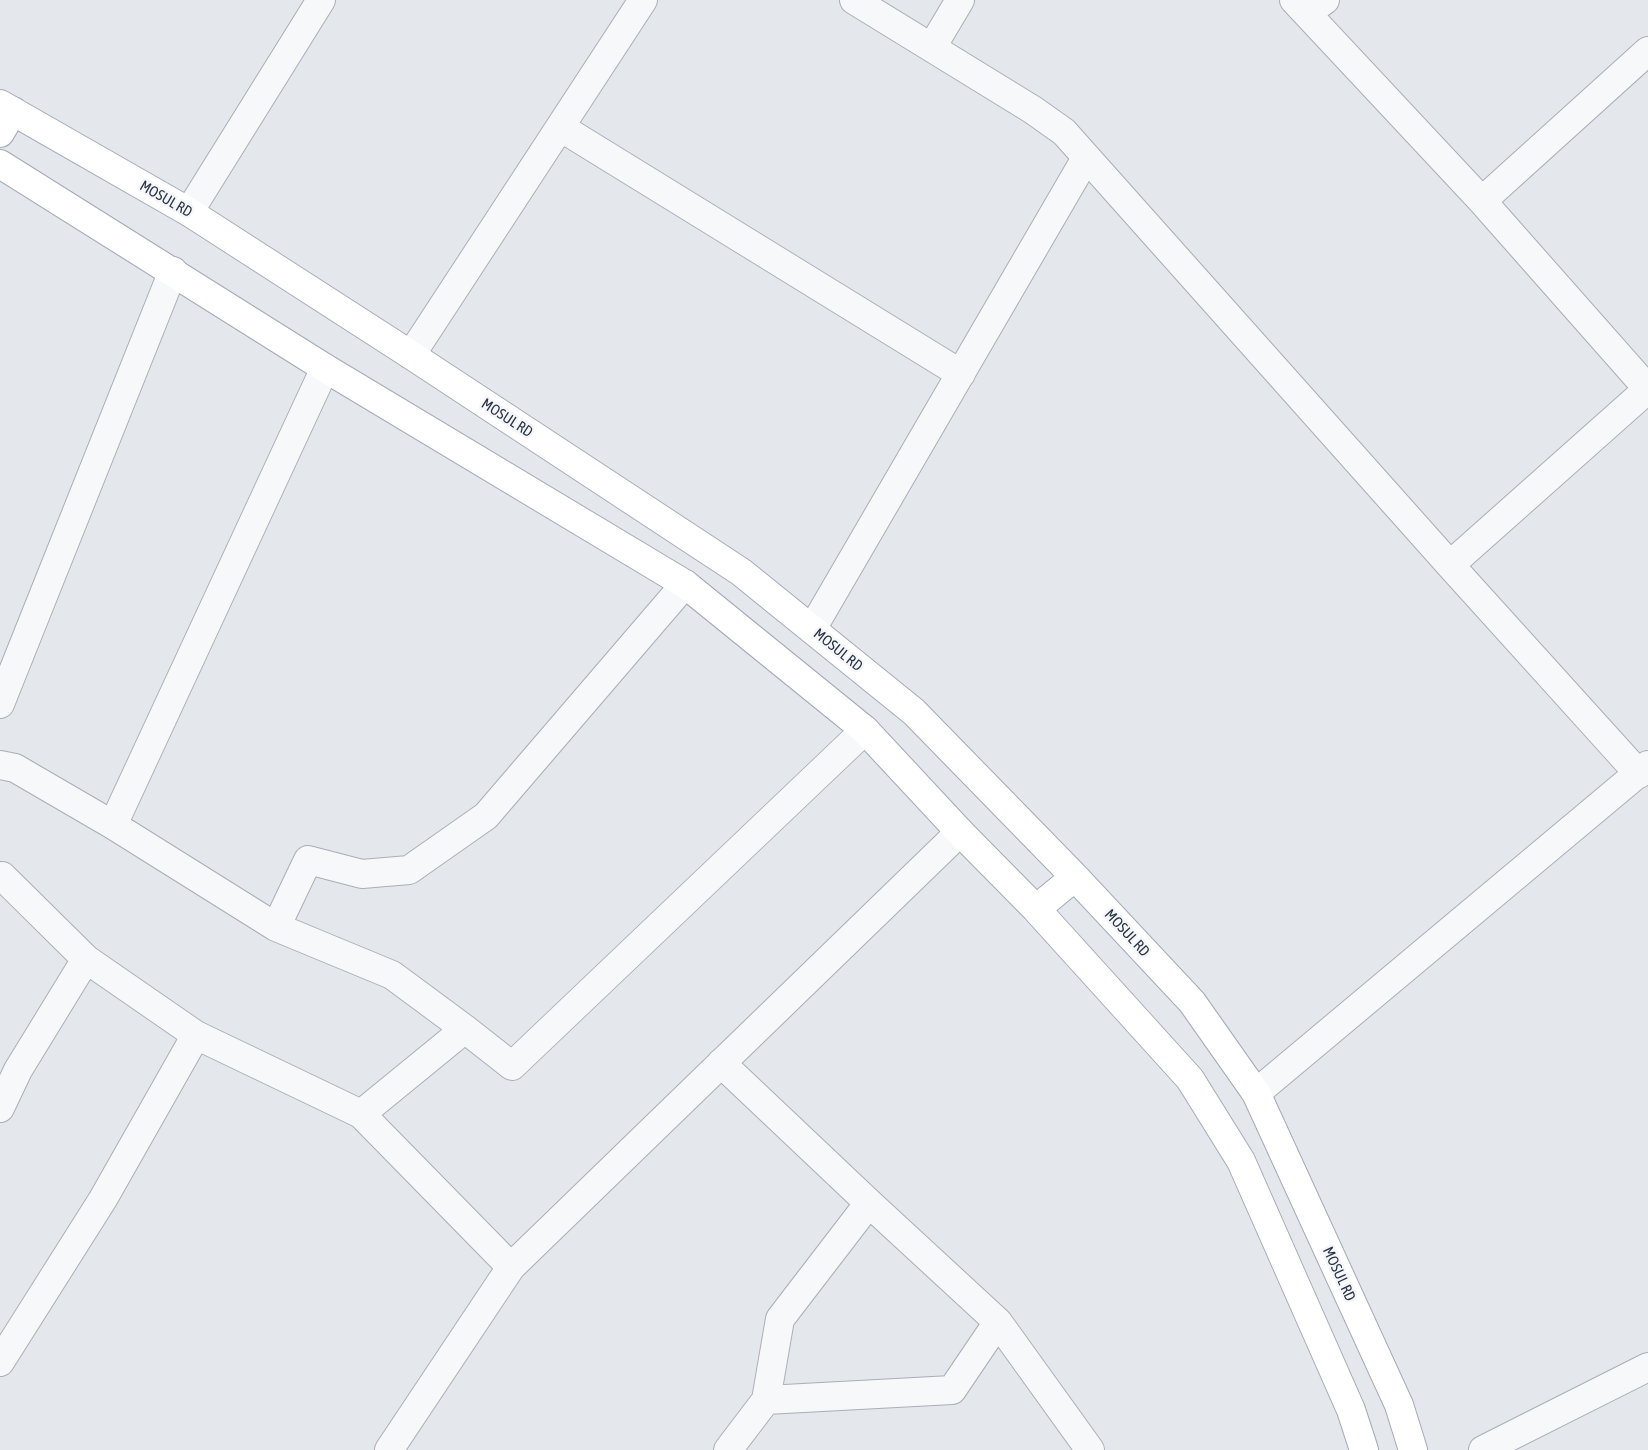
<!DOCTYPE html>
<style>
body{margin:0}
canvas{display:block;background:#e4e7ec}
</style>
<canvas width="1648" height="1450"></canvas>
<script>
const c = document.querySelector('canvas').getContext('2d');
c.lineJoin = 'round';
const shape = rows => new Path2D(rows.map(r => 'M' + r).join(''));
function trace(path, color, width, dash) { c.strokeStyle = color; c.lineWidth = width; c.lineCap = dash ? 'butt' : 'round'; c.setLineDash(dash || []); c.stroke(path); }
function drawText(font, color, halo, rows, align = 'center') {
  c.font = font + ' "Asap Condensed",sans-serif'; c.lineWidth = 5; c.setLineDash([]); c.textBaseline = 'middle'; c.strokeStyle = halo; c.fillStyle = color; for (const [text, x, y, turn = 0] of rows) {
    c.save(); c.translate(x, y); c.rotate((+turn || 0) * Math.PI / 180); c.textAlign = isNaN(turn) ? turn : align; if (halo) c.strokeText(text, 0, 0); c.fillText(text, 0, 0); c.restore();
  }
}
const street = shape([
 [854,0,1033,110,1064,132,1450,565,1639,774],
 [1294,0,1482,201,1648,389],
 [1307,13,1325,0],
 [932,47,960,0],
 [560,127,961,374],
 [1482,201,1648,51],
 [189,212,321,0],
 [411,355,643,0],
 [1450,565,1648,389],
 [812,629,1086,158],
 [0,704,173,271],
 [0,765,15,768,113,825,276,927,392,975,465,1029],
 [113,825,325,368],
 [2,876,86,959,196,1035,361,1114,511,1267],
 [276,927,308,860,362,874,409,870,486,816,685,584],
 [721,1063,869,1203,998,1322,1090,1450],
 [1256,1093,1648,765],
 [0,1108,18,1070,86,959],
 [361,1114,465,1029,512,1066,865,730],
 [0,1362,103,1199,196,1035],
 [766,1400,952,1390,998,1322],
 [389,1450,511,1267,960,832],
 [728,1450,766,1400,780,1319,869,1203],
 [1483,1450,1648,1367]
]);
const primary = shape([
 [0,104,189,212,411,355,741,572,914,712,1075,877,1192,1002,1256,1093,1399,1405,1413,1450],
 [0,133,13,111],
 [0,164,325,368,685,584,865,730,960,832,1036,909,1190,1079,1241,1161,1351,1410,1364,1450],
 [1036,909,1075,877]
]);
trace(street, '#a9aeb7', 30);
trace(primary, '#a3abb8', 30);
trace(street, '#f7f8fa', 28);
trace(primary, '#fff', 28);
drawText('15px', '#2b3445', '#f4f6f9', [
 ["MOSUL RD",166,199,30],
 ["MOSUL RD",507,418,33],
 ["MOSUL RD",838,650,39],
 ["MOSUL RD",1127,933,47],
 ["MOSUL RD",1339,1274,65]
]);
</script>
